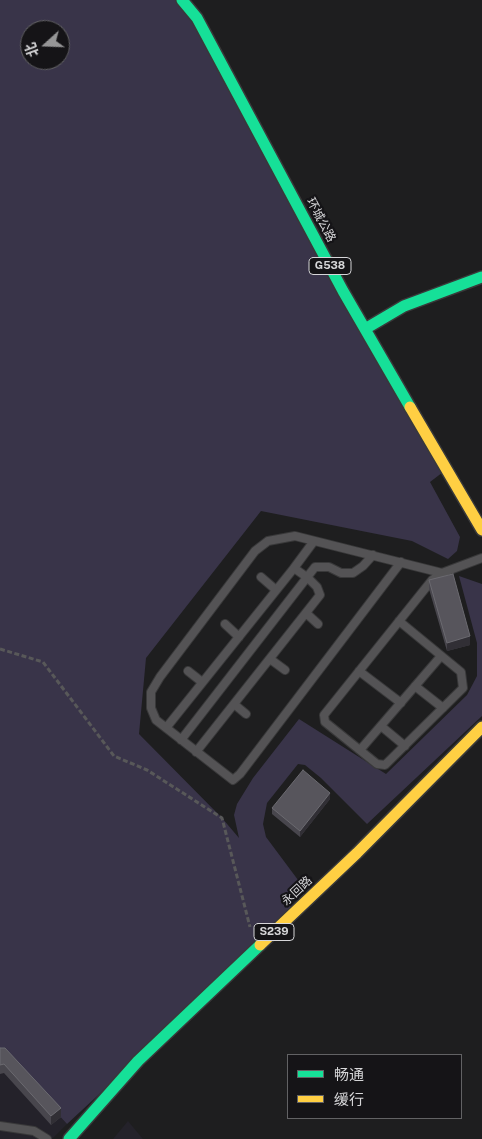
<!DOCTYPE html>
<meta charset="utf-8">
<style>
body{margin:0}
#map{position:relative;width:482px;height:1139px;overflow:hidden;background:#1e1e1f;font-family:"Public Sans","Noto Sans SC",sans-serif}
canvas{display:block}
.legend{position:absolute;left:287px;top:1054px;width:175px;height:65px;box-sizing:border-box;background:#151417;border:1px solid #626264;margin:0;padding:6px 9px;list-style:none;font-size:15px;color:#d6d6d8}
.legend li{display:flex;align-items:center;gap:10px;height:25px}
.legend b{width:25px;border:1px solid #626264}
.north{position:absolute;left:20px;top:20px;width:50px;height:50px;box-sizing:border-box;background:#151417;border:1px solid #626264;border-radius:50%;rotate:250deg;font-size:14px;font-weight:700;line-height:20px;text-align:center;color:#d6d6d8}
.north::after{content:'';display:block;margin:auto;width:18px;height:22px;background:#969697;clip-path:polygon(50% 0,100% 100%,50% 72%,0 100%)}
</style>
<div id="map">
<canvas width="482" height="1139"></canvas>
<ul class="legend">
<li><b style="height:6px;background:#16e098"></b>畅通</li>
<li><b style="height:6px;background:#ffcf43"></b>缓行</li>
</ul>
<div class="north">北</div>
</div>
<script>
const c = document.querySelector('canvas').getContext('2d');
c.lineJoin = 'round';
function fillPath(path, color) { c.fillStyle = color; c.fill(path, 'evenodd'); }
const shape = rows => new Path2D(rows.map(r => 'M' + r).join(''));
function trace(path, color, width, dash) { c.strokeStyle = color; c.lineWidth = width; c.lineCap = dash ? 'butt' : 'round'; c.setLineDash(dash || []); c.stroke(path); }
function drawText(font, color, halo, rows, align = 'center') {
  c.font = font + ' "Public Sans","Noto Sans SC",sans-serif'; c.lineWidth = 4.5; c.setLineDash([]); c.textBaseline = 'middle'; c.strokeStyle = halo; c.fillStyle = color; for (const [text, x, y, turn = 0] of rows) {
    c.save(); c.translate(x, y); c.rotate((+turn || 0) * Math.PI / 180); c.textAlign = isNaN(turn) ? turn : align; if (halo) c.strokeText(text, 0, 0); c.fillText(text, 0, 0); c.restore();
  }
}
fillPath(shape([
 [0,1057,5,1057,67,1124,52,1139,0,1139],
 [128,1121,143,1139,113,1139]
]), '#24222a');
fillPath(shape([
 [0,0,182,0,447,469,430,482,460,537,457,551,448,559,412,541,261,511,146,658,139,734,222,818,239,838,234,815,237,804,253,778,299,719,386,774,467,695,477,676,477,643,459,576,482,584,482,716,367,824,321,778,305,765,298,764,267,803,263,824,266,837,304,888,289,899,298,910,67,1124,5,1057,0,1057],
 [30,30,60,30,60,60,30,60]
]), '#393449');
const lane = shape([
 [401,562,240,774,233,780,156,720,151,708,151,692,160,677,255,551,268,541,295,536,442,573],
 [294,568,314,541],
 [261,577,276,590],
 [306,613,318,624],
 [399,621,461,672,463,688,385,765,377,764,325,722,324,715,432,580,442,573,482,558],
 [225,624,239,637],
 [270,659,285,670],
 [188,671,202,682],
 [359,671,401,703],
 [415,686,443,708],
 [234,704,246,714],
 [381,726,405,746],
 [166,728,294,568,308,578,317,587,320,595,196,752],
 [181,740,315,567,329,567,341,573,353,573,363,566,373,555],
 [360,750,441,656],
 [0,1126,34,1131,47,1139]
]);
const fast = shape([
 [182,0,197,18,343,291,410,407],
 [365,329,404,306,482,277],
 [69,1139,138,1061,260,945]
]);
const slow = shape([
 [410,407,482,530],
 [260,945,357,853,482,727]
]);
trace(lane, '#39393a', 10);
trace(fast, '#39393a', 14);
trace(slow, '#39393a', 14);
trace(shape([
 [0,649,43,662,114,756,147,770,222,818,250,927]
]), '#585859', 3, [5, 2.5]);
trace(lane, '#545355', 8);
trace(fast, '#16e098', 11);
trace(slow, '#ffcf43', 11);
fillPath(shape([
 [429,580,470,645,447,651,429,589],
 [330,799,300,837,272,814,272,808],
 [0,1048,61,1117,51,1125,4,1073,0,1074]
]), '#48464d');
fillPath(shape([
 [470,636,470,645,447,651,447,643],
 [330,793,330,799,300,837,300,831],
 [61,1108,61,1117,51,1125,51,1116]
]), '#312f35');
const building = shape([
 [453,574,470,636,447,643,429,580,453,574],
 [303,770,330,793,300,831,272,808,303,770],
 [0,1048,5,1048,61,1108,51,1116,4,1064,0,1065,0,1048]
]);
fillPath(building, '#57555c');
trace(building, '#6b6a70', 1);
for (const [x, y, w] of [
 [330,266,42],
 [274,932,40]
]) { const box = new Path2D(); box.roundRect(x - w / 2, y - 8.5, w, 17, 4); c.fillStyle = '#151417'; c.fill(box); trace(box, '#d6d6d8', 1); }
drawText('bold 11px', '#d6d6d8', null, [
 ["G538",330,266],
 ["S239",274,932]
]);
drawText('12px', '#d6d6d8', '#151417', [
 ["环城公路",321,220,62],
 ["永回路",297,891,-43]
]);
</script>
